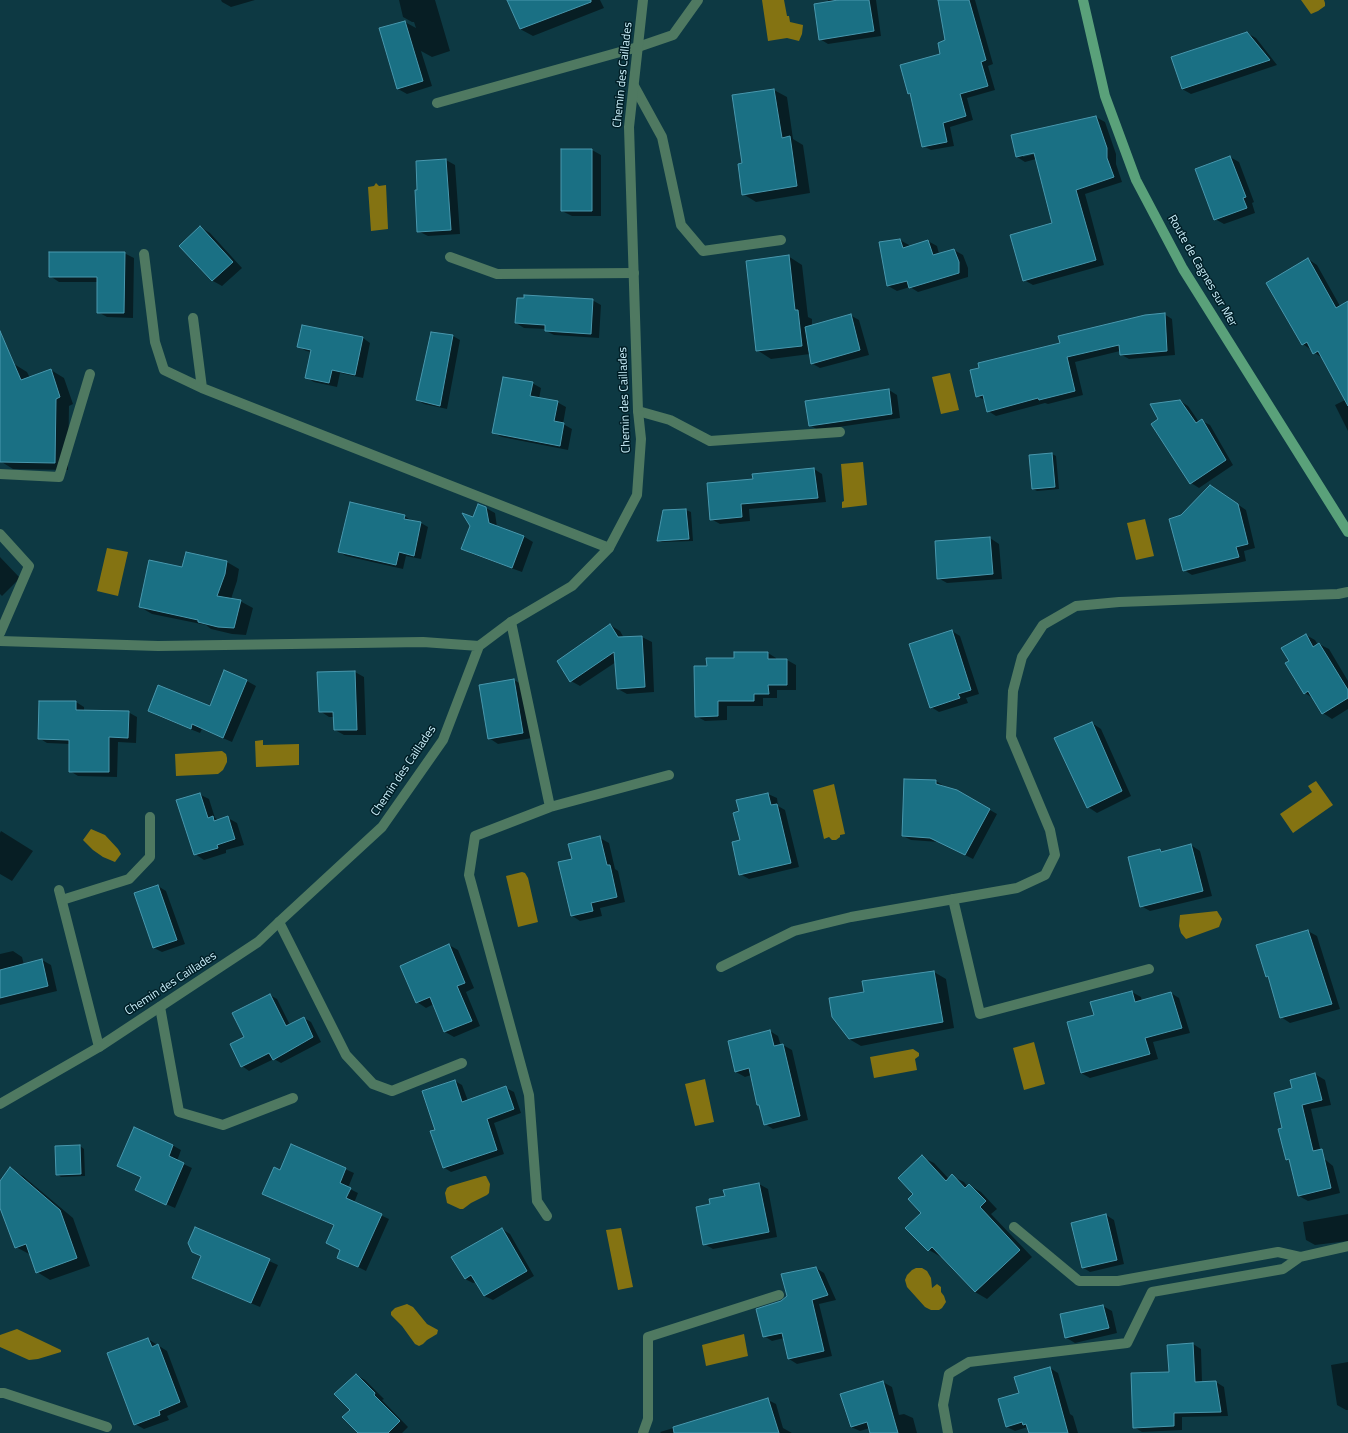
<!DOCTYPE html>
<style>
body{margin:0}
canvas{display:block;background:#0d3943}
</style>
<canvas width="1348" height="1433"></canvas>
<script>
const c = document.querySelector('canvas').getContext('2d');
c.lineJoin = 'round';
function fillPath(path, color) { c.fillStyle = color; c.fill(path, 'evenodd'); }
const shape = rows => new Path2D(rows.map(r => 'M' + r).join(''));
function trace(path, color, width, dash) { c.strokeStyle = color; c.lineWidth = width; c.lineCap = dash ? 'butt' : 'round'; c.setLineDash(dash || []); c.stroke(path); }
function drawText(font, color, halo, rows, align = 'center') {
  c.font = font + ' "Titillium Web",sans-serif'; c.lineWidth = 3; c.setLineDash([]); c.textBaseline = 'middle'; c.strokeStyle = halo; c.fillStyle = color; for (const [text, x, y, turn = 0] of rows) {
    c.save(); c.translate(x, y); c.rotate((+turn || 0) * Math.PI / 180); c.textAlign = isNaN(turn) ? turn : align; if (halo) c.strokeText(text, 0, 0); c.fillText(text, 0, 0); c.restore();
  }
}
fillPath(shape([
 [762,0,784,0,787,16,789,16,790,22,803,25,802,34,799,41,787,38,768,41],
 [1301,0,1324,0,1325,3,1325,6,1318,11,1311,14],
 [376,183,379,186,386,185,388,229,371,231,368,187,374,186],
 [950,373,959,410,941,414,932,377],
 [863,462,867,505,842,508,842,502,844,501,841,464],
 [1145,519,1154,556,1136,560,1127,523],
 [107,548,128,552,118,596,97,591],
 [263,740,263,745,299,744,299,765,256,767,255,741],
 [222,751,226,754,227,758,227,762,223,770,218,774,176,776,175,754],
 [1316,781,1333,805,1293,833,1280,814,1312,792,1308,786],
 [834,784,845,834,840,835,840,837,836,840,832,840,829,837,824,839,813,790],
 [91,829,105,835,118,849,121,854,115,862,103,857,93,850,83,840],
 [522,872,525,873,528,878,538,922,518,927,506,876],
 [1217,911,1222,919,1219,927,1186,939,1181,933,1179,926,1180,915],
 [1034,1042,1045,1084,1024,1090,1013,1048],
 [913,1049,919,1053,919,1056,915,1059,917,1070,874,1078,870,1057],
 [705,1079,714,1122,695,1126,685,1084],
 [484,1176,486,1176,490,1184,489,1193,487,1195,471,1203,463,1209,460,1209,447,1203,445,1193,447,1188,450,1186],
 [621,1228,633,1287,618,1290,606,1230],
 [916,1268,922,1268,927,1271,931,1278,932,1288,937,1284,941,1287,941,1292,944,1296,946,1302,942,1308,939,1310,931,1310,925,1307,907,1287,905,1280,907,1275,912,1270],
 [407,1304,413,1307,427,1324,438,1330,437,1334,427,1340,423,1344,419,1346,415,1344,402,1326,391,1315,391,1312,395,1308],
 [17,1329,61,1350,61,1352,38,1359,29,1360,0,1347,0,1335],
 [744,1334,748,1356,706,1366,702,1345]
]), '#847312');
fillPath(shape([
 [221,0,255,0,231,7,222,2],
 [399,0,435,0,450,51,432,57,421,51,432,86,407,94,398,89,405,22,416,28,414,22,412,22,403,17],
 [508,0,600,0,604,8,533,36,520,29],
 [828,0,876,0,881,36,828,44,820,39],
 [939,0,975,0,993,64,988,66,995,90,967,98,973,120,950,127,954,146,931,150,923,146,911,95,908,93,942,54,946,41],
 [1247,33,1256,38,1277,65,1191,94,1182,89],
 [774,90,787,97,793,139,803,145,810,193,756,202,743,194,744,164],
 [1096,117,1105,122,1116,154,1116,164,1122,182,1085,194,1104,265,1033,285,1024,280,1053,224,1036,159,1025,162,1017,157],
 [1039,151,1039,153,1023,157,1023,155],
 [592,150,601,155,601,216,572,216,562,211],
 [1230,157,1239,162,1254,202,1252,203,1255,213,1224,224,1215,219],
 [446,160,455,165,460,234,428,236,418,231,418,190],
 [200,227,210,233,242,268,222,286,213,281,181,246],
 [900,240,909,245,909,247,928,241,937,246,939,254,954,250,963,255,968,268,968,277,918,292,910,287,897,291,888,286],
 [124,253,134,258,133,318,107,317,98,312,98,282,59,282,50,276],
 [788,256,802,265,808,317,812,319,812,326,850,315,859,320,869,355,820,368,811,363,810,354,771,359,757,350],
 [1308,259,1317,265,1340,306,1348,303,1348,431,1335,405,1345,400,1322,358,1303,344],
 [592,300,601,305,599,338,554,335,546,331,546,329,524,328,516,323],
 [1164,314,1172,319,1175,355,1129,359,1120,354,1120,351,1075,362,1083,395,1048,404,1045,403,996,416,988,411,986,401,977,396,1061,344],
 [453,336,460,340,447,409,424,404,417,400],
 [363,338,370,343,363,378,340,373,337,387,314,382,307,378,312,352,306,351,298,346],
 [14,364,27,372,30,378,51,370,64,378,73,404,69,406,68,470,13,469,0,461,0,370],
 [532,383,541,388,539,399,557,402,566,407,563,424,572,429,568,450,502,437,493,433],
 [889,390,897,395,900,418,818,430,810,425],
 [1180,401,1188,406,1199,422,1202,421,1210,425,1233,465,1199,488,1191,483],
 [1052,454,1056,456,1059,489,1037,491,1033,489],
 [814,469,822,474,826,502,749,509,750,521,720,524,711,519,754,480],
 [1218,491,1246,510,1255,548,1244,551,1246,561,1192,575,1184,570],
 [486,508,495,513,497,527,523,536,533,542,522,572,472,554,463,549,474,518],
 [686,510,691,512,693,541,662,542,658,540,664,511],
 [404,516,411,520,411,521,421,523,428,527,421,559,406,556,403,569,346,556,339,552],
 [990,538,999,544,1002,579,947,583,938,578],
 [0,557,20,578,2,596,0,594],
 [227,562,239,569,237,581,231,599,240,601,253,608,246,635,232,634,211,629,206,625,152,614,140,607,183,569],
 [610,625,620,631,624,638,642,637,652,642,654,692,627,694,618,689,616,662,580,686,571,681],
 [952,631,960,636,979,694,966,698,968,703,939,712,931,707],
 [1306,635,1315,640,1318,645,1319,644,1329,649,1348,681,1348,709,1332,719,1323,713,1314,699,1305,693,1290,662],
 [768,653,776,658,776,660,787,660,796,665,796,690,777,690,777,698,763,698,763,706,727,706,727,720,705,721,696,716,708,667,735,659],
 [355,672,364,677,366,735,344,735,335,730,335,717,329,717,320,711,318,673],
 [514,680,523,685,532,738,498,744,489,738],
 [247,681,256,686,232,742,202,729,200,733,158,716,149,711,211,707],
 [76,702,84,707,84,712,128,712,137,717,136,743,118,742,117,777,78,776,70,771,70,744,47,743,39,738],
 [1092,723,1101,729,1131,796,1097,813,1088,807],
 [905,780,936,781,944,786,944,787,957,791,997,814,973,859,939,842,911,840,903,836],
 [199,794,209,799,215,818,219,820,228,818,237,823,244,845,226,850,226,853,204,860,195,854],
 [768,794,777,798,778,806,785,810,799,867,749,879,740,874,740,812,737,801],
 [1,831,33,851,12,881,0,874,0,833],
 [600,838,609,843,615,869,618,871,625,902,600,908,602,916,580,921,571,915,573,860],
 [1191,845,1200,851,1212,896,1150,911,1141,906,1160,850,1164,852],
 [158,886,166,891,185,944,162,952,154,948],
 [1308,931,1317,936,1340,1009,1290,1023,1281,1017,1269,978,1266,976,1257,946],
 [449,945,458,950,474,988,466,992,480,1026,454,1037,445,1032,434,1004,426,1008,417,1002],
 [13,951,22,957,24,965,42,960,51,965,57,991,0,1005,0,954],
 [934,972,946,979,954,1028,861,1046,849,1039,865,993],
 [1132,992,1141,997,1142,1002,1171,993,1179,998,1190,1033,1153,1042,1158,1059,1090,1078,1081,1073,1095,1016],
 [270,995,277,999,290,1025,304,1018,311,1022,321,1042,281,1063,274,1059,249,1071,242,1066,246,1038],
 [770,1031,778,1036,781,1046,783,1045,792,1050,808,1120,773,1129,765,1124,760,1106,758,1105,751,1075,745,1077,736,1072],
 [1315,1074,1325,1080,1331,1105,1311,1109,1322,1157,1333,1166,1340,1193,1308,1201,1299,1196,1291,1161,1287,1159,1284,1129,1293,1089],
 [455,1081,462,1085,468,1101,506,1088,514,1092,521,1113,494,1123,504,1154,451,1172,443,1167,436,1131],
 [172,1145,181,1150,177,1161,192,1168,175,1208,145,1195,142,1177,118,1166],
 [291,1145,354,1173,348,1188,358,1193,354,1203,389,1219,366,1271,338,1257,341,1250,335,1226,271,1198],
 [80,1146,84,1149,85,1176,61,1177,57,1174],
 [922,1157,934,1163,949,1179,952,1176,964,1182,968,1187,969,1185,981,1192,997,1209,991,1214,1032,1257,987,1299,975,1292,942,1256,941,1257,929,1250,922,1213,915,1194],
 [10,1169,23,1176,73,1218,90,1266,50,1280,37,1272,31,1254,29,1254,16,1247,0,1205,0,1183],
 [759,1184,768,1189,777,1237,713,1249,704,1244,711,1204,726,1197,725,1190],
 [1348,1214,1348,1241,1315,1245,1306,1240,1303,1222],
 [1106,1215,1114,1220,1124,1264,1090,1272,1082,1267],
 [196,1228,278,1265,260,1307,201,1282,193,1277,202,1257,192,1252],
 [502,1229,510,1234,534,1276,493,1300,484,1296,476,1282,473,1283,465,1279],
 [816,1268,824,1273,836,1300,819,1304,832,1356,797,1364,789,1359,784,1338,772,1341,764,1336,781,1302],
 [1103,1306,1112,1311,1117,1333,1075,1343,1065,1337],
 [148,1339,167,1351,188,1407,167,1416,169,1420,144,1429,135,1424],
 [1193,1344,1201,1349,1202,1382,1216,1382,1224,1387,1228,1416,1182,1417,1182,1430,1142,1432,1134,1427,1170,1373],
 [1348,1362,1348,1410,1346,1410,1337,1405,1331,1365],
 [1050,1368,1058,1373,1070,1414,1073,1416,1078,1433,1030,1433,1028,1427,1015,1431,1007,1427,1021,1394],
 [356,1375,365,1380,384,1399,382,1400,408,1427,402,1433,360,1433,351,1410],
 [883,1382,892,1387,899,1415,904,1414,913,1418,917,1433,871,1433,870,1428,860,1431,851,1427],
 [768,1400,776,1404,783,1428,792,1433,661,1433,660,1432]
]), '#0007');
const building = shape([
 [507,0,591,0,591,2,520,29,507,0],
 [838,0,869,0,874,31,819,40,814,4,838,0],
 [938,0,969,0,986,60,981,62,988,86,960,94,966,116,943,123,947,142,922,147,910,93,908,94,900,65,940,54,938,43,945,40,938,0],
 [405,21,423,81,397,89,379,28,405,21],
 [1247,32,1270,60,1182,89,1171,57,1247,32],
 [774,89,782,138,790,136,797,186,742,195,738,164,742,163,732,95,774,89],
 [1096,116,1107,148,1107,158,1114,177,1076,190,1096,260,1023,281,1010,235,1052,223,1034,153,1016,157,1011,135,1096,116],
 [561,149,592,149,592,211,561,211,561,149],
 [1230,156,1246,197,1243,198,1247,208,1214,220,1195,169,1230,156],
 [446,159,451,230,417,232,415,190,417,190,416,161,446,159],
 [200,226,233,262,212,281,179,246,200,226],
 [900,239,903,248,928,240,933,255,954,249,959,262,959,273,909,288,907,281,887,286,879,242,900,239],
 [49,252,125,252,124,313,97,313,97,277,49,277,49,252],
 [789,255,795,310,798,310,802,346,756,351,746,261,789,255],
 [1308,258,1336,308,1348,301,1348,406,1318,351,1313,354,1307,342,1302,345,1266,283,1308,258],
 [524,295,593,299,591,334,545,331,545,325,515,323,517,298,524,298,524,295],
 [1165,313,1167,351,1120,355,1119,345,1067,357,1075,391,1039,400,1038,398,987,412,983,395,976,397,970,370,979,368,978,363,1060,343,1058,336,1145,315,1165,313],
 [851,314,860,350,811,364,805,327,851,314],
 [302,325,363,337,355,375,332,370,329,383,305,378,311,350,297,347,302,325],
 [0,331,21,380,51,369,60,397,56,399,55,463,0,462,0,331],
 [431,332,453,335,440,406,416,400,431,332],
 [503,377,533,382,530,396,558,401,554,421,564,423,560,446,492,433,503,377],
 [889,389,892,414,809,426,805,401,889,389],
 [1180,400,1196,423,1202,419,1226,460,1190,484,1151,424,1158,419,1150,404,1180,400],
 [1052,453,1055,487,1032,489,1029,455,1052,453],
 [814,468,818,498,741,504,742,517,710,520,707,483,753,479,752,474,814,468],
 [1210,485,1238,504,1248,544,1236,547,1239,557,1183,571,1169,519,1181,515,1210,485],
 [350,502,405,515,404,519,421,522,414,556,399,552,396,565,338,552,350,502],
 [478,504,486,507,489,523,524,536,512,568,461,549,470,526,462,513,473,517,478,504],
 [686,509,689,539,657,541,663,510,686,509],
 [990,537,993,574,937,579,935,541,990,537],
 [186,552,227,561,225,574,217,596,241,600,234,628,218,627,198,622,198,620,139,607,149,560,182,567,186,552],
 [610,624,618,637,642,636,645,687,617,689,614,652,570,682,557,661,610,624],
 [952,630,971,690,958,694,960,698,930,708,909,644,952,630],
 [1306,634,1313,647,1319,643,1348,690,1348,698,1322,714,1308,691,1304,694,1285,663,1289,661,1281,648,1306,634],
 [734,652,768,652,768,659,787,659,787,685,768,685,769,694,754,694,754,701,718,701,718,716,695,717,694,666,707,666,706,658,734,658,734,652],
 [224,670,247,680,223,738,192,724,191,729,148,711,158,685,210,706,224,670],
 [355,671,357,730,334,730,333,712,319,712,317,672,355,671],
 [514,679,523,733,488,739,479,685,514,679],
 [39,701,76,701,76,710,129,711,128,738,109,737,109,772,69,772,69,740,38,739,39,701],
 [1092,722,1122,791,1087,808,1054,738,1092,722],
 [904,779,936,780,936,784,957,790,990,809,965,855,930,838,902,836,904,779],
 [200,793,208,818,213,816,214,821,228,816,235,839,217,845,218,848,194,855,176,800,200,793],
 [768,793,771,805,777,804,791,863,739,875,732,842,740,840,733,813,739,811,736,800,768,793],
 [600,836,607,865,610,865,617,897,591,903,593,911,571,916,558,862,572,859,568,844,600,836],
 [1191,844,1203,891,1140,907,1128,857,1160,849,1161,852,1191,844],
 [158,885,177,940,153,948,134,893,158,885],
 [1308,930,1332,1004,1280,1018,1268,976,1266,977,1256,945,1308,930],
 [449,944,465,983,457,986,472,1021,444,1032,430,997,416,1003,400,966,449,944],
 [42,959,48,986,0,998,0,970,42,959],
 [934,971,943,1022,849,1039,832,1017,829,998,864,992,862,981,934,971],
 [1132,991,1135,1002,1171,992,1182,1028,1145,1038,1150,1054,1081,1073,1067,1022,1094,1015,1090,1002,1132,991],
 [270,994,286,1026,304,1017,313,1037,273,1060,269,1053,241,1067,230,1044,244,1037,232,1013,270,994],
 [770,1030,774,1046,783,1044,800,1116,764,1125,759,1105,757,1105,749,1068,735,1072,728,1041,770,1030],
 [1315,1073,1322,1100,1302,1105,1313,1151,1322,1149,1331,1188,1298,1196,1289,1159,1286,1160,1278,1129,1282,1128,1274,1093,1292,1088,1290,1080,1315,1073],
 [455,1080,462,1102,506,1086,514,1109,487,1119,497,1150,443,1168,430,1131,435,1130,422,1091,455,1080],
 [134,1127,173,1145,169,1156,184,1163,166,1205,135,1190,141,1177,117,1166,134,1127],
 [291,1144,346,1168,340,1183,351,1188,346,1198,382,1214,358,1267,337,1258,340,1250,326,1243,334,1225,262,1194,274,1167,280,1170,291,1144],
 [80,1145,81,1174,56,1175,55,1146,80,1145],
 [922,1155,946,1181,952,1174,965,1188,969,1184,986,1201,980,1207,1020,1250,975,1292,932,1247,928,1251,905,1228,921,1213,908,1199,913,1194,898,1178,922,1155],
 [10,1167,60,1210,77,1258,36,1273,26,1244,15,1248,0,1208,0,1181,10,1167],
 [759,1183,769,1232,703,1245,696,1207,710,1204,709,1199,725,1196,723,1190,759,1183],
 [1106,1214,1117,1260,1082,1268,1071,1223,1106,1214],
 [195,1227,270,1259,251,1303,192,1278,201,1256,192,1252,188,1243,195,1227],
 [502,1228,527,1271,484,1296,471,1275,465,1279,451,1257,502,1228],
 [816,1267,828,1295,812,1300,824,1351,788,1359,782,1333,763,1337,756,1309,781,1301,787,1296,781,1274,816,1267],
 [1103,1305,1109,1328,1065,1338,1060,1314,1103,1305],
 [148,1338,152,1347,158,1344,180,1402,159,1411,160,1415,134,1425,107,1353,148,1338],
 [1193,1343,1195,1382,1216,1381,1221,1412,1174,1413,1174,1426,1133,1428,1131,1373,1169,1372,1167,1345,1193,1343],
 [1050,1367,1068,1433,1029,1433,1026,1424,1023,1425,1022,1422,1006,1427,998,1399,1019,1393,1014,1377,1050,1367],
 [356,1374,375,1393,374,1395,400,1421,388,1433,358,1433,342,1417,350,1410,334,1394,356,1374],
 [883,1381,898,1433,870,1433,867,1422,851,1427,840,1394,883,1381],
 [768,1398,779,1433,674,1433,673,1427,768,1398]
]);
fillPath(building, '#1a7084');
trace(building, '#4897ad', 1);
trace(shape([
 [634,86,662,137,681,225,703,251,781,240],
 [437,103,638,47,673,35,698,0],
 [144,254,155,342,164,370,202,388,609,548],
 [450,257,497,274,634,273],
 [193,318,202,388],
 [638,411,670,420,710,441,840,432],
 [0,474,59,477,90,374],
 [0,534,29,566,0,633],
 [511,622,550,807,669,775],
 [59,890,99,1047],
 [953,899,980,1014,1149,969],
 [62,900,129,879,150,857,150,817],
 [279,922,346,1055,373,1084,392,1091,462,1063],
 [160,1007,179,1112,223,1125,293,1098],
 [547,1216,537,1201,529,1095,469,875,475,836,550,807],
 [1014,1227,1079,1281,1118,1281,1278,1252,1300,1257],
 [0,1393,4,1393,107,1427],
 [948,1433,943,1405,949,1374,969,1362,1127,1343,1152,1292,1283,1269,1300,1257,1348,1246]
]), '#4f7961', 10);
trace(shape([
 [0,641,158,646,423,642,479,646],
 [721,967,794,931,851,917,1017,888,1045,875,1055,855,1050,830,1011,737,1013,691,1022,657,1043,625,1076,606,1119,602,1338,594,1348,592],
 [0,1104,99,1047,258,942,279,922,382,827,443,740,479,646,511,622,572,586,609,548,637,495,641,439,638,411,629,127,643,0],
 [643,1433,648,1419,648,1337,779,1295]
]), '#4f7961', 10);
trace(shape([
 [1083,0,1105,96,1136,180,1183,269,1348,532]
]), '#5aa17a', 10);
drawText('12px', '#ccf1fc', '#001f27', [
 ["Chemin des Caillades",623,75,-84],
 ["Route de Cagnes sur Mer",1202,271,60],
 ["Chemin des Caillades",625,400,-92],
 ["Chemin des Caillades",404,771,-56],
 ["Chemin des Caillades",171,984,-33]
]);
</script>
